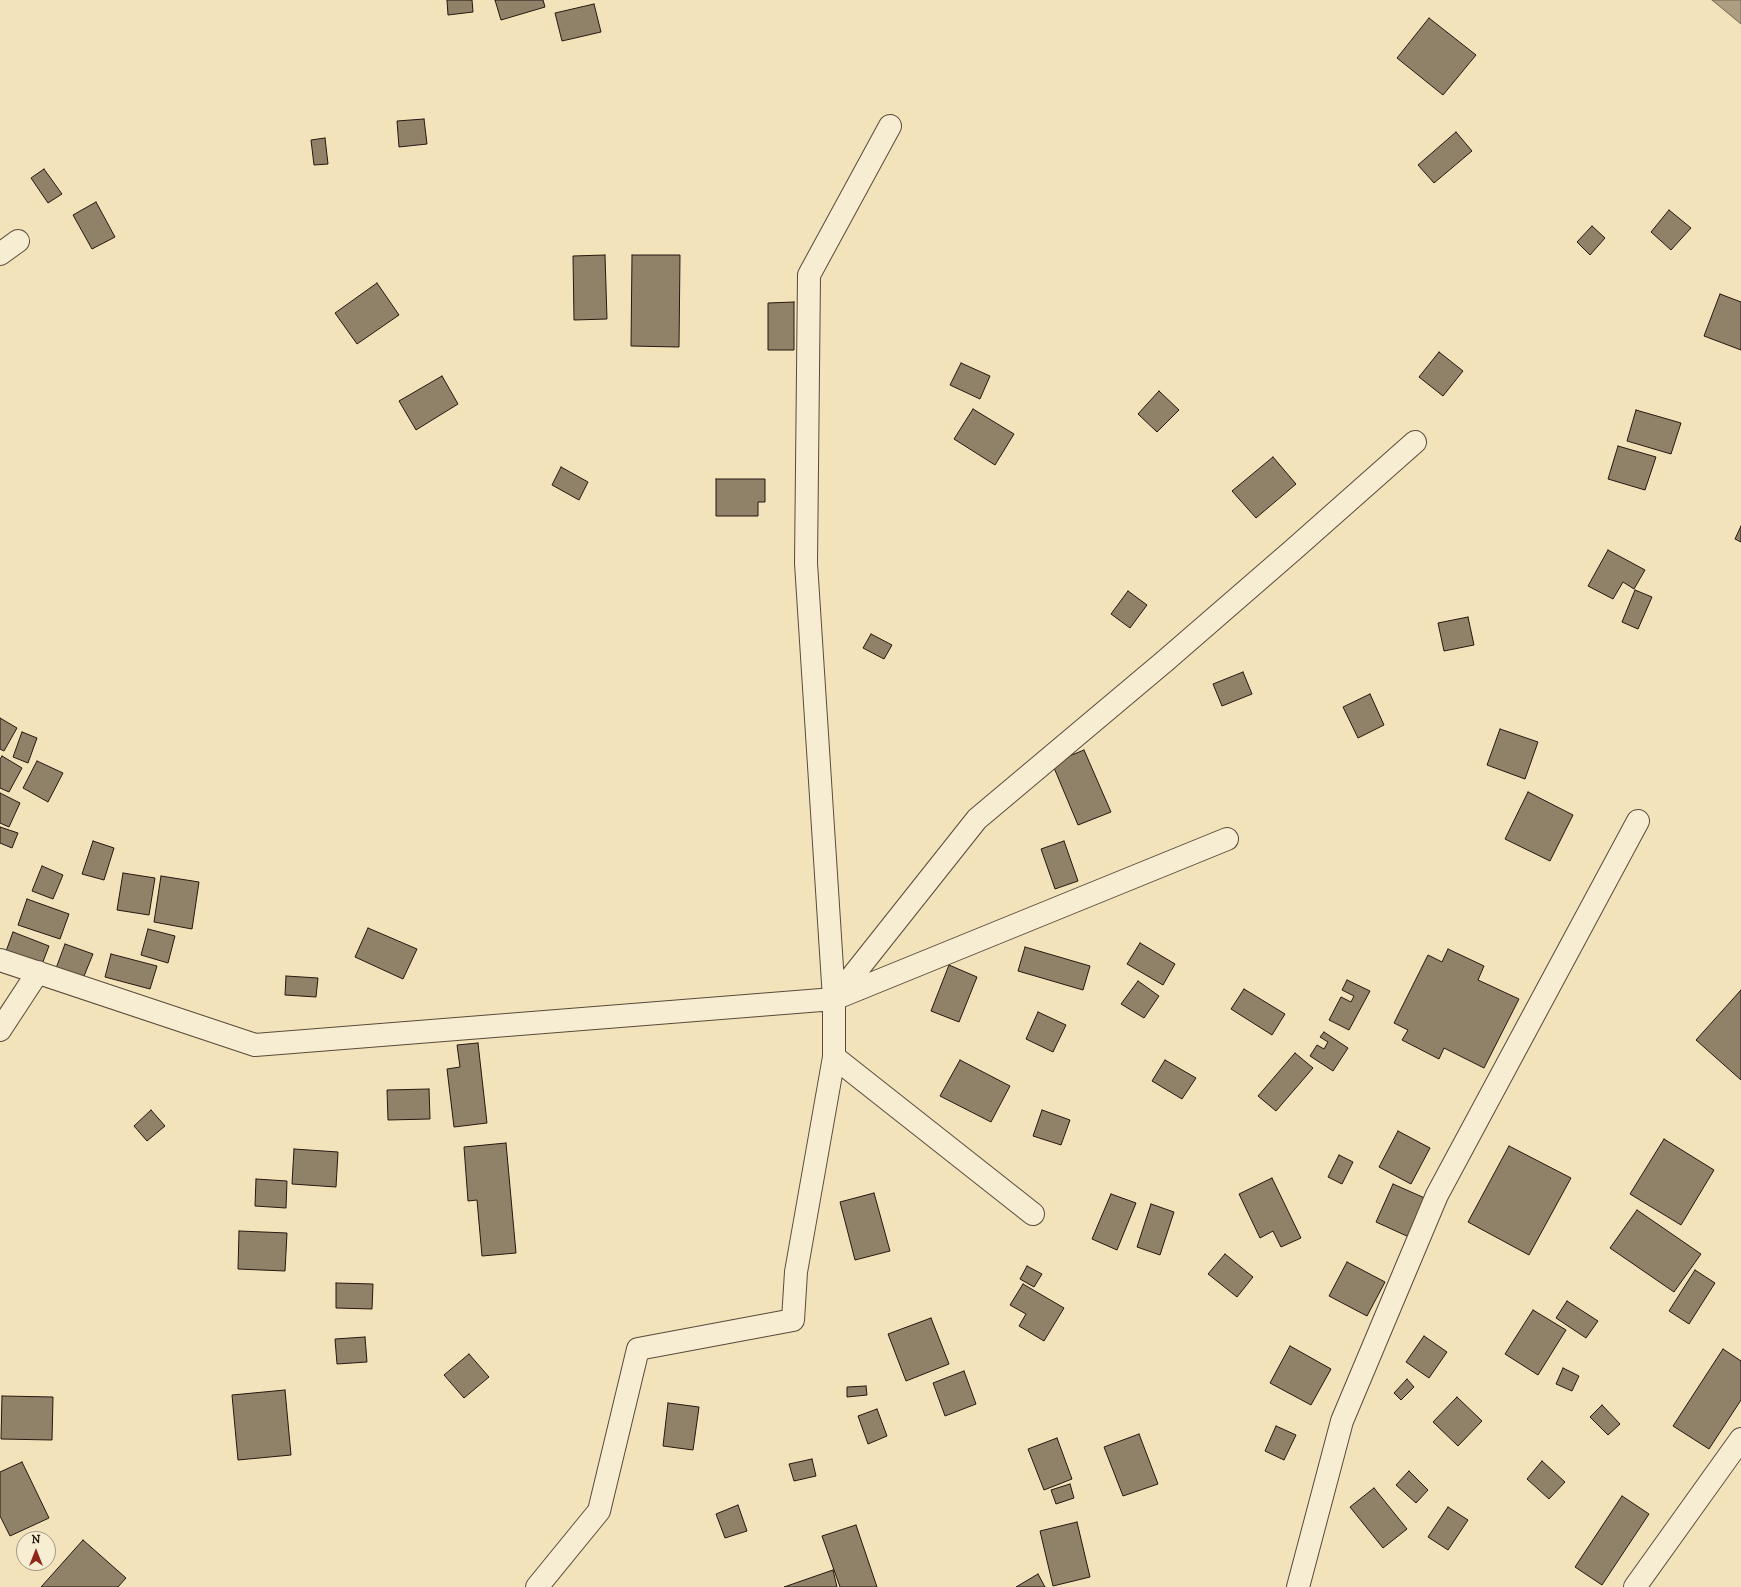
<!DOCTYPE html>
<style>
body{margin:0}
#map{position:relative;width:1741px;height:1587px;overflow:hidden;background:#f2e3bb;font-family:"IM FELL DW Pica",serif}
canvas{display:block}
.north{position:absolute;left:16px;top:1531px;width:40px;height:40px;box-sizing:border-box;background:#f7edd3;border:1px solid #a39785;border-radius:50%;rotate:0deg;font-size:11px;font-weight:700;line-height:16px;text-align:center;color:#261710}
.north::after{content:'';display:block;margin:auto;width:14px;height:18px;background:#8f2418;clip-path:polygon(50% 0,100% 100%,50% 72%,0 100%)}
</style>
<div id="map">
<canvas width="1741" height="1587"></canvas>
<div class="north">N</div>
</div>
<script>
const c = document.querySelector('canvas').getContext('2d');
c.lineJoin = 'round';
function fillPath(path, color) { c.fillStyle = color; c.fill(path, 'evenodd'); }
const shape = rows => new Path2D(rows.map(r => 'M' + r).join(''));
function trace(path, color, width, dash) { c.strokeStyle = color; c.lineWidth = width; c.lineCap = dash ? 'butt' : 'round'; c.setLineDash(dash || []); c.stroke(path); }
const water = shape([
 [1712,0,1741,0,1741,24,1712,0]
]);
fillPath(water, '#ad9e81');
trace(water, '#776854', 1);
const building = shape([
 [447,0,472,0,473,12,448,15,447,0],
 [495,0,543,0,545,7,501,20,495,0],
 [594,4,601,32,562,41,555,13,594,4],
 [1429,18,1476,55,1443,95,1397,58,1429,18],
 [424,119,427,144,399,147,397,121,424,119],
 [1456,132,1472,151,1434,183,1418,165,1456,132],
 [325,138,328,164,314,165,311,140,325,138],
 [44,169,62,194,48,203,31,178,44,169],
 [96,202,115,237,92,249,73,215,96,202],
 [1669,210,1691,228,1671,250,1651,232,1669,210],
 [1592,226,1605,238,1590,255,1577,242,1592,226],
 [605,255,607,319,574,320,573,256,605,255],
 [632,255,680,255,679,347,631,346,632,255],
 [377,283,399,315,357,344,335,313,377,283],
 [1720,294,1741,302,1741,350,1704,336,1720,294],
 [794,302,794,350,768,350,768,303,794,302],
 [1439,352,1463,371,1443,396,1419,377,1439,352],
 [961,363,990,376,980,399,950,385,961,363],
 [442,376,458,404,416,430,399,401,442,376],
 [1159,391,1179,410,1157,432,1138,414,1159,391],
 [973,409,1014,434,995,465,954,439,973,409],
 [1636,410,1681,423,1671,454,1627,441,1636,410],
 [1618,446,1656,457,1645,490,1608,479,1618,446],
 [1273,457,1296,484,1256,518,1232,491,1273,457],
 [561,467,588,482,579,500,552,485,561,467],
 [716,479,765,479,765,502,758,502,758,516,716,516,716,479],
 [1741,526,1741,542,1735,539,1741,526],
 [1608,550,1645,570,1634,589,1623,582,1613,599,1588,586,1608,550],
 [1635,590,1652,597,1638,629,1622,622,1635,590],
 [1128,591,1147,605,1130,628,1111,614,1128,591],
 [1468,617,1474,645,1444,651,1438,623,1468,617],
 [871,634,892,645,884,659,863,648,871,634],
 [1243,672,1252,694,1222,706,1213,684,1243,672],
 [1370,694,1384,725,1358,738,1343,707,1370,694],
 [0,718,17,728,4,751,0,749,0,718],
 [1500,729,1538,742,1525,779,1487,765,1500,729],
 [22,732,37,738,28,763,13,757,22,732],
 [1084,750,1111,812,1078,825,1052,763,1084,750],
 [2,756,22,768,9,792,0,788,0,759,2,756],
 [37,761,63,773,48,802,23,788,37,761],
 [1528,792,1573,815,1550,861,1505,839,1528,792],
 [0,793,20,803,9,827,0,823,0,793],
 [0,827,18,833,12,848,0,843,0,827],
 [93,841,114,848,104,880,82,874,93,841],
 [1064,841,1078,881,1055,889,1041,849,1064,841],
 [42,866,63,875,53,899,32,891,42,866],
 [123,873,155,878,149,915,117,910,123,873],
 [161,876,199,882,192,929,154,922,161,876],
 [27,899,69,914,60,939,18,925,27,899],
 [368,928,417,949,403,979,355,957,368,928],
 [148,929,175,936,168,963,141,955,148,929],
 [13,932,49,946,41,967,5,954,13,932],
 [1140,943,1175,964,1163,985,1127,964,1140,943],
 [65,944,93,954,82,981,55,971,65,944],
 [1025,947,1090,966,1083,990,1018,971,1025,947],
 [1448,949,1484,966,1478,980,1519,999,1484,1068,1444,1048,1439,1059,1402,1040,1408,1030,1394,1023,1428,955,1442,962,1448,949],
 [111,954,157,966,150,989,105,977,111,954],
 [949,965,977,977,959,1022,931,1011,949,965],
 [286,976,318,978,316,997,285,995,286,976],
 [1347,980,1370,991,1349,1030,1329,1020,1341,997,1351,1002,1354,996,1342,990,1347,980],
 [1138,981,1159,996,1144,1018,1121,1004,1138,981],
 [1244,989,1285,1014,1272,1035,1231,1009,1244,989],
 [1741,990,1741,1080,1696,1040,1741,990],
 [1038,1012,1066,1025,1053,1052,1026,1039,1038,1012],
 [1324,1032,1348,1048,1333,1071,1310,1056,1317,1045,1324,1049,1328,1042,1320,1037,1324,1032],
 [478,1043,487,1123,454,1127,447,1069,460,1067,457,1045,478,1043],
 [1295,1053,1313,1068,1276,1111,1258,1096,1295,1053],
 [960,1060,1010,1086,991,1122,940,1096,960,1060],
 [1165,1060,1196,1078,1182,1099,1152,1081,1165,1060],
 [429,1089,430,1119,388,1120,387,1090,429,1089],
 [151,1110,165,1126,147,1141,134,1126,151,1110],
 [1042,1110,1070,1120,1061,1145,1033,1136,1042,1110],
 [1398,1131,1430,1148,1411,1184,1379,1167,1398,1131],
 [1664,1139,1714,1170,1681,1225,1630,1194,1664,1139],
 [506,1143,516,1253,482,1256,477,1200,468,1201,464,1147,506,1143],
 [1509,1146,1571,1178,1529,1255,1468,1222,1509,1146],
 [294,1149,338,1152,336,1187,292,1184,294,1149],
 [1339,1155,1353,1162,1342,1184,1328,1177,1339,1155],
 [1272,1178,1301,1238,1281,1247,1273,1231,1260,1238,1239,1194,1272,1178],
 [256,1179,287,1181,286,1208,255,1206,256,1179],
 [1393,1184,1427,1199,1409,1237,1376,1222,1393,1184],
 [874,1193,890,1251,855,1260,840,1202,874,1193],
 [1111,1194,1136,1203,1117,1250,1092,1239,1111,1194],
 [1151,1204,1174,1212,1160,1255,1137,1247,1151,1204],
 [1637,1210,1701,1254,1674,1292,1610,1248,1637,1210],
 [239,1231,287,1233,285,1271,238,1269,239,1231],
 [1225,1254,1253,1277,1237,1297,1208,1274,1225,1254],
 [1347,1262,1385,1282,1367,1316,1329,1296,1347,1262],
 [1027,1266,1042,1274,1034,1287,1020,1279,1027,1266],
 [1695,1270,1715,1283,1689,1324,1669,1311,1695,1270],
 [336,1283,373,1284,372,1309,336,1308,336,1283],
 [1023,1284,1064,1308,1044,1341,1019,1326,1026,1314,1010,1305,1023,1284],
 [1567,1301,1598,1321,1586,1338,1556,1318,1567,1301],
 [1533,1310,1566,1330,1538,1375,1505,1354,1533,1310],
 [931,1318,949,1364,906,1381,888,1334,931,1318],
 [1424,1336,1447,1352,1429,1378,1406,1362,1424,1336],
 [365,1337,367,1362,337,1364,335,1339,365,1337],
 [1290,1346,1331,1369,1311,1405,1270,1383,1290,1346],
 [1723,1349,1741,1361,1741,1400,1709,1449,1673,1426,1723,1349],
 [469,1354,489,1377,464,1398,444,1375,469,1354],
 [1563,1368,1579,1376,1572,1391,1556,1384,1563,1368],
 [964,1371,976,1404,945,1416,933,1383,964,1371],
 [1407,1379,1414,1387,1401,1400,1394,1393,1407,1379],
 [866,1386,867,1395,847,1397,847,1387,866,1386],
 [285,1390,291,1455,238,1460,232,1395,285,1390],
 [2,1396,53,1397,52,1440,1,1439,2,1396],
 [1457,1397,1482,1421,1458,1446,1433,1422,1457,1397],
 [668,1403,699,1407,693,1450,663,1446,668,1403],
 [1602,1405,1620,1424,1608,1435,1590,1417,1602,1405],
 [877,1409,887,1436,868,1444,858,1416,877,1409],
 [1276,1426,1296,1435,1284,1460,1265,1451,1276,1426],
 [1139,1434,1158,1484,1123,1496,1104,1447,1139,1434],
 [1057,1438,1072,1479,1044,1490,1028,1449,1057,1438],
 [812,1459,816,1476,794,1481,789,1464,812,1459],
 [1542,1461,1565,1482,1549,1499,1527,1479,1542,1461],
 [22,1462,49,1518,10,1536,0,1516,0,1472,22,1462],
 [1409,1471,1428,1490,1416,1503,1396,1485,1409,1471],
 [1070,1484,1074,1498,1056,1504,1051,1490,1070,1484],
 [1374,1488,1407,1529,1383,1548,1350,1507,1374,1488],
 [1622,1496,1649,1514,1602,1585,1575,1567,1622,1496],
 [738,1505,747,1531,725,1538,716,1514,738,1505],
 [1448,1507,1468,1520,1448,1550,1428,1537,1448,1507],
 [1077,1522,1090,1577,1053,1586,1040,1531,1077,1522],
 [856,1525,877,1587,840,1587,822,1536,856,1525],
 [83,1540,126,1578,118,1587,41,1587,83,1540],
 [833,1570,837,1587,784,1587,833,1570],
 [1038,1574,1045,1587,1016,1587,1038,1574]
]);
fillPath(building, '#908169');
trace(building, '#261710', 1);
const minor = shape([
 [0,254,18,241],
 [0,960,255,1045,834,999,1227,839],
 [835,998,977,819,1165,661,1293,550,1415,442],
 [0,1030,38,972],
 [834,1057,1033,1214],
 [537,1587,599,1511,638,1349,793,1320,796,1272,834,1057,834,999,806,563,809,275,890,126],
 [1298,1587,1342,1421,1437,1195,1638,821],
 [1635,1587,1741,1439]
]);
trace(minor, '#594a3b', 24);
trace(minor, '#f7edd3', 22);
</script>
